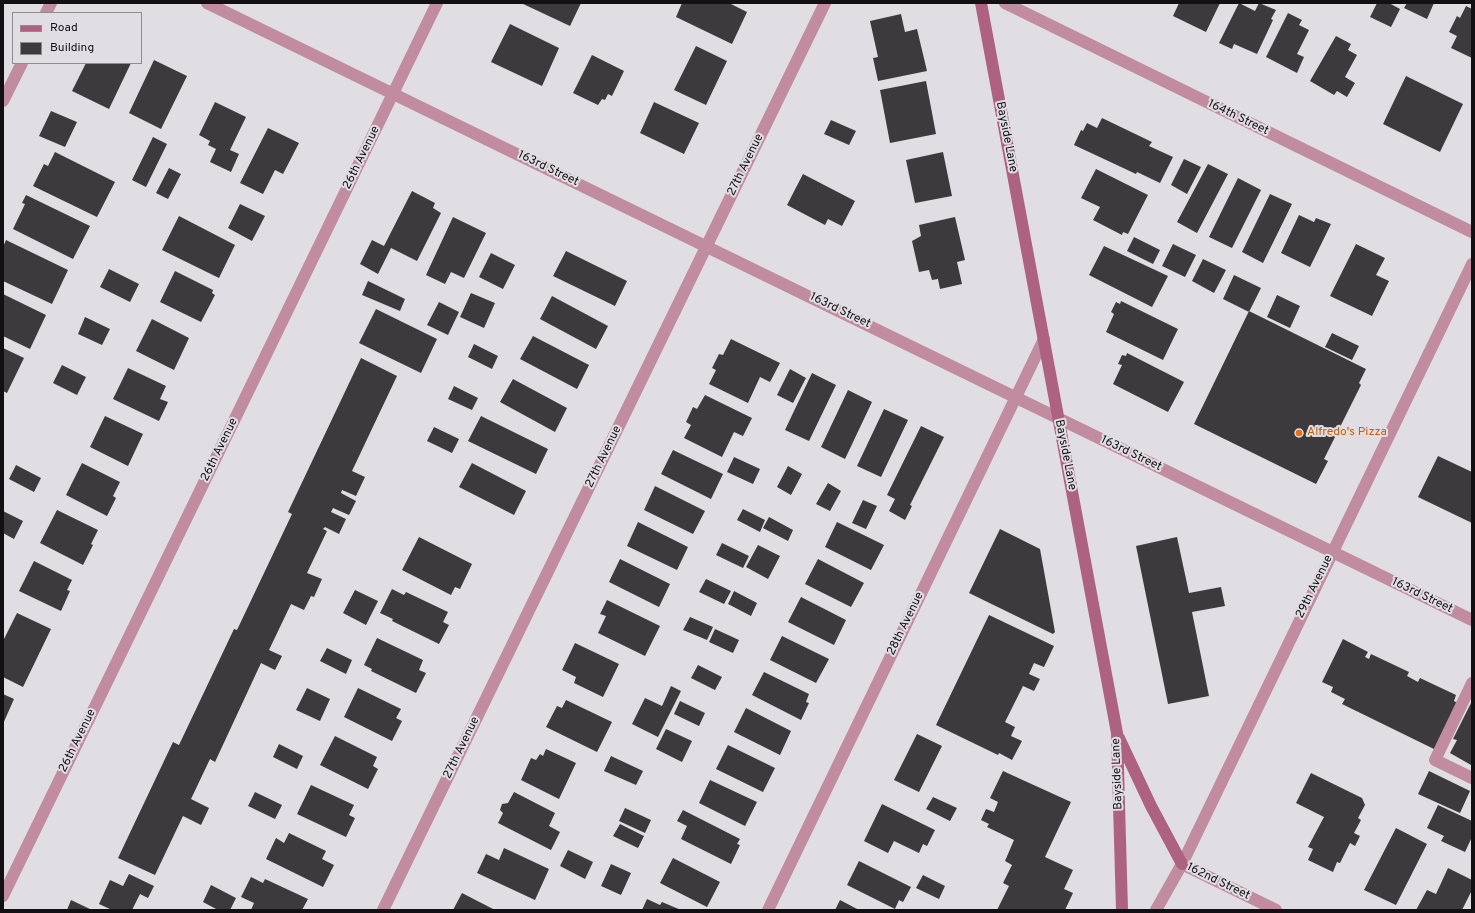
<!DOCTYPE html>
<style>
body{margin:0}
#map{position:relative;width:1475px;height:913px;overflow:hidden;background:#e1dee3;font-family:Overpass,sans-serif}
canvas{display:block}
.frame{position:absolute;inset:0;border:4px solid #121012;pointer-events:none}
.legend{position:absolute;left:12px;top:12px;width:130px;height:52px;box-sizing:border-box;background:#e1dee3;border:1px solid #8e8c8f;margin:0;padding:5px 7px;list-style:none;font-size:12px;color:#121012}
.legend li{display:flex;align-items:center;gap:8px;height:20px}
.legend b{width:20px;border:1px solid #8e8c8f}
</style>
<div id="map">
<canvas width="1475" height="913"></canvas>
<div class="frame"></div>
<ul class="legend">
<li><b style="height:5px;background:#ae6281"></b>Road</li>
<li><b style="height:11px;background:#3d3a3e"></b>Building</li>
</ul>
</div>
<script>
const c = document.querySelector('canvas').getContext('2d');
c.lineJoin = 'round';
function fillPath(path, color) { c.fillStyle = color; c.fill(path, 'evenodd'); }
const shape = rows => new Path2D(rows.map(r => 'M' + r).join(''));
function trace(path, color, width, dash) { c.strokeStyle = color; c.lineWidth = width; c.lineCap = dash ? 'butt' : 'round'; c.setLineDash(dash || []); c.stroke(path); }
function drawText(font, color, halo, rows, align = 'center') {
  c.font = font + ' Overpass,sans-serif'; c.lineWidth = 4; c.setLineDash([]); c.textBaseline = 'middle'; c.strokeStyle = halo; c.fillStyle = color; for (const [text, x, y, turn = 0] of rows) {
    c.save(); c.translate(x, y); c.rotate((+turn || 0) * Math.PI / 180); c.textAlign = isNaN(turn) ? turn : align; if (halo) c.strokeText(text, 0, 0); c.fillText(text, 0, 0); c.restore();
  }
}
fillPath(shape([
 [521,3,581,3,570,26],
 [682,3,729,3,747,12,732,44,676,17],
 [1179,3,1220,3,1206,32,1173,16],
 [1239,3,1255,11,1259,3,1276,10,1271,19,1273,20,1257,54,1234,44,1232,49,1219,43],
 [1377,3,1389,3,1400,9,1391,27,1370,17],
 [1407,3,1434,3,1427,19,1404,8],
 [1466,6,1472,9,1472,58,1451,48,1457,36,1449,32,1457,16,1460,18],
 [1288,13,1302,20,1299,25,1309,30,1297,54,1304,57,1297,73,1266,57],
 [901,14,905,32,917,29,927,71,878,81,873,58,878,57,870,21],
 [510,24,559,48,542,86,491,62],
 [1336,36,1351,44,1348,50,1357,55,1345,77,1355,83,1347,97,1337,91,1334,95,1310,81],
 [696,46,727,61,706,105,674,90],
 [592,55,624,71,612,96,608,94,605,100,602,99,598,105,573,93],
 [154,60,187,76,161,129,129,113],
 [86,63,131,63,109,109,72,91],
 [1406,76,1463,104,1440,152,1383,124],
 [926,81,936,134,890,143,880,90],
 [215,102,246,117,230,150,239,154,231,172,210,162,216,149,208,145,210,141,199,135],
 [654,102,699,123,684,154,640,133],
 [51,111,77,122,65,147,39,136],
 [1102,118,1152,142,1149,146,1173,157,1160,183,1137,172,1136,174,1074,145,1081,130,1083,131,1087,123,1097,128],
 [831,120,856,131,849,145,824,134],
 [268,128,299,143,283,174,275,170,263,194,240,183],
 [153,137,167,144,146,187,132,180],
 [55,152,115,182,97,217,33,186,44,164,48,166],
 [943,152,952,196,915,203,906,160],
 [1184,159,1201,167,1187,194,1171,185],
 [1208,164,1228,174,1197,233,1177,222],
 [169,168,181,174,168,199,156,193],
 [1096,169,1148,195,1128,234,1123,232,1122,235,1093,220,1100,207,1081,198],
 [803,174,855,201,842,226,828,219,825,225,787,205],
 [1238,178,1261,190,1232,248,1209,237],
 [412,191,435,203,433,208,441,213,417,261,391,248,378,274,360,264,372,240,384,246],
 [1270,194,1292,204,1263,263,1242,252],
 [26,195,90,226,73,259,13,229,25,204,22,203],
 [240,204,265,216,252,241,228,228],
 [1299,215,1314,222,1316,218,1331,224,1310,267,1281,253],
 [179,216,235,245,219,278,162,250],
 [453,217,486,233,464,278,451,272,445,284,426,275],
 [955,217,965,260,957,262,962,284,940,289,938,279,932,280,929,270,919,272,912,241,921,236,919,225],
 [1134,237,1160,250,1153,264,1127,251],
 [6,240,68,270,52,304,3,281,3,247],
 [1173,244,1196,255,1185,277,1162,266],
 [1356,244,1385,258,1376,275,1389,281,1372,316,1330,296],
 [1104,246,1168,276,1152,307,1089,275],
 [566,251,627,281,615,306,553,276],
 [491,253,515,265,503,289,479,277],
 [1203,259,1226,270,1214,293,1192,281],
 [109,269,139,284,130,302,100,287],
 [175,271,213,290,212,293,215,295,201,322,160,302],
 [1234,275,1261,288,1249,312,1223,299],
 [368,281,405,299,400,311,362,295],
 [471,293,495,303,484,328,460,317],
 [3,294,46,315,30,349,3,336],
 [1277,295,1300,306,1290,328,1267,317],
 [552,296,608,326,596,349,540,319],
 [1121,301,1178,329,1163,360,1106,332,1114,314,1111,312,1116,302,1120,304],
 [439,302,459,312,448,335,427,325],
 [376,309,437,339,421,373,359,343],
 [1249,311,1366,369,1359,383,1361,385,1324,459,1328,461,1316,484,1194,424],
 [85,317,110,329,102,345,78,334],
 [152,319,189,338,174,370,136,351],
 [1332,333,1359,346,1352,360,1325,347],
 [533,336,589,365,577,389,520,359],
 [731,339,780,363,770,382,760,377,748,403,709,384,716,370,712,368,719,354,723,355],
 [474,344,498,356,492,369,468,357],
 [3,348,24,358,7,393,3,391],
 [1127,353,1184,382,1168,412,1113,384,1122,365,1118,364,1122,355,1126,356],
 [361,358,397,376,352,471,365,477,356,496,342,490,341,493,356,501,349,515,333,508,331,512,346,519,339,534,325,527,323,529,327,531,307,573,322,579,314,597,311,596,304,610,291,604,269,650,282,656,275,670,261,663,215,762,210,759,191,799,209,808,201,825,183,816,155,875,118,858,173,742,179,745,234,629,237,630,292,514,288,512],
 [62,365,86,377,77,395,53,383],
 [128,368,166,386,160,399,168,402,159,421,113,399],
 [790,369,806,378,793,403,777,395],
 [812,373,836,385,809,441,785,430],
 [513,379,567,408,555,432,500,402],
 [454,386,478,398,472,410,448,399],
 [848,390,872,402,845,459,821,447],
 [705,395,752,418,743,436,734,432,722,457,684,438,691,425,686,422,693,407,697,409],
 [884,409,908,420,881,477,857,466],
 [105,416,143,434,128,466,90,447],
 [481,416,548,449,536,474,468,441],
 [921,426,944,437,910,505,912,506,905,520,889,511,895,499,887,495],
 [434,427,459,439,452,453,427,441],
 [673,450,723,474,711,499,661,474],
 [1438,456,1472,472,1472,523,1418,497],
 [734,457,760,469,753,484,727,472],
 [82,463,120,482,113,496,116,498,107,516,66,495],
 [472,463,526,491,514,515,459,487],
 [16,465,41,478,34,492,9,479],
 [788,466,802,474,791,495,777,487],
 [828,483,841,491,830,511,816,504],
 [655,486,705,511,693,534,644,510],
 [863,500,877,506,866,529,852,523],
 [743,509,765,520,760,532,737,520],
 [57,510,98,530,91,544,93,545,83,565,40,543],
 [3,511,23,521,14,539,3,533],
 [769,517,793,530,788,541,763,528],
 [638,522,688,547,677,570,627,546],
 [837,522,884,545,871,570,825,547],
 [1000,529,1040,549,1055,632,1053,634,969,593],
 [419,537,472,564,460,589,455,587,451,595,402,570],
 [1177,537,1189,593,1221,587,1225,606,1192,612,1209,696,1168,704,1136,546],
 [722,543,749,556,743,568,716,555],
 [758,545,780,556,768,579,746,567],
 [620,559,670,584,659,607,609,582],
 [818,559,864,583,851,607,805,584],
 [34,561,72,580,67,590,70,591,61,611,19,591],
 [706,579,731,591,724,604,699,592],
 [392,589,404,595,406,592,448,612,443,622,449,625,439,644,392,621,393,619,380,613],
 [355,590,378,601,366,625,343,613],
 [734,591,757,603,751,616,728,604],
 [801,597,846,620,834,645,788,622],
 [607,600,660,626,645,656,598,633,606,616,600,614],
 [17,613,51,629,23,687,3,677,3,641],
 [989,615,1054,646,1044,667,1034,663,1029,674,1040,679,1034,691,1023,686,1005,722,1015,727,1011,736,1022,741,1012,760,999,753,998,755,936,725],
 [690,617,713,627,707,640,683,630],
 [715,629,739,640,733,653,709,642],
 [782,636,829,659,816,683,770,660],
 [377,638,423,660,419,670,426,673,416,693,371,671,372,669,364,665],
 [1343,639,1368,652,1365,657,1369,659,1371,654,1409,672,1407,676,1418,682,1420,678,1456,695,1454,701,1459,704,1436,750,1342,704,1345,699,1331,692,1333,687,1322,682],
 [575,643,619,664,603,697,574,683,576,677,562,670],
 [327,648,352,660,346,674,320,661],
 [698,665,722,677,715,690,691,678],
 [764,672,809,694,806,702,809,703,801,720,752,695],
 [671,686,681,691,658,737,632,724,645,698,662,706],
 [307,688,330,699,320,721,296,710],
 [358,688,401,709,396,718,402,721,392,741,344,717],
 [3,694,14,699,3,724],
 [566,700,612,722,597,752,546,727,557,706,562,708],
 [680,701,705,713,699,726,674,714],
 [1472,701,1472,763,1471,765,1450,753,1457,740,1453,739],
 [746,708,791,731,780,755,734,732],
 [666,729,692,741,682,762,656,749],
 [917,734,942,746,919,792,894,780],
 [335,736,377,757,373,766,378,769,368,789,320,765],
 [279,744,303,756,297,769,273,757],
 [728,745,775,768,763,792,716,769],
 [546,749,576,763,559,799,521,780,531,758,536,760,540,754,543,756],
 [611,756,643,771,636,785,604,771],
 [1003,771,1071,802,1045,857,1073,870,1064,889,1073,893,1065,910,997,910,1009,886,1003,883,1012,865,1005,861,1014,840,987,827,989,824,981,820,986,809,994,812,998,802,990,798],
 [1429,771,1470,791,1460,813,1418,794],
 [1311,773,1362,798,1365,805,1358,818,1361,820,1354,833,1360,836,1355,846,1350,843,1340,863,1337,862,1333,872,1308,860,1313,849,1308,847,1324,817,1296,803],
 [710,780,757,802,745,826,699,803],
 [311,785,354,805,349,815,355,818,346,837,297,814],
 [255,792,282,805,275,819,248,806],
 [514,792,555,813,549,826,560,832,551,850,498,823,503,813,500,810,502,804,508,803],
 [933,797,957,808,950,821,926,809],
 [882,804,935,830,927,846,923,844,919,853,894,841,888,853,864,841],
 [1438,805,1472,821,1472,837,1465,852,1441,841,1444,836,1427,828],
 [625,808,651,820,645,833,619,821],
 [683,810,740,839,737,844,740,845,731,864,681,839,687,826,677,821],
 [620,824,644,836,638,848,613,836],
 [1396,828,1427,844,1396,905,1364,890],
 [289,833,326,851,322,859,334,865,323,887,266,859,276,838,284,843],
 [504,848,549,869,535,900,477,873,486,854,499,860],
 [568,850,593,862,585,879,560,866],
 [673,858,720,882,707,907,660,883],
 [859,861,911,887,903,902,899,900,895,909,847,885],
 [611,864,631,873,621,895,601,886],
 [1448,868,1472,880,1472,890,1462,910,1416,910,1427,890,1436,894],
 [129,874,154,886,148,898,140,894,132,910,112,910,99,904,110,880,123,886],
 [923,875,945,886,939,899,916,888],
 [251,877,263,883,265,879,308,899,302,910,251,910,254,903,241,897],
 [211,885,236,898,230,910,218,910,203,902],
 [462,893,495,910,453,910],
 [647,899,660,905,662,902,681,910,642,910],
 [71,900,92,910,67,910],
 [840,900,859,910,835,910]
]), '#3d3a3e');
trace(shape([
 [1472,683,1435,760,1472,778]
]), '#c18ca0', 12);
trace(shape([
 [207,3,1472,620],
 [1005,3,1472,232],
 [46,13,51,3],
 [3,101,22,63],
 [1182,864,1276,910],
 [3,896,437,3],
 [383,910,825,3],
 [768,910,1044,339],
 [1156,910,1182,864,1472,264]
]), '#c18ca0', 12);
trace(shape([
 [981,3,1117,733,1122,910],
 [1119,738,1151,806,1182,864]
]), '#ae6281', 12);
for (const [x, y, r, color] of [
 [1299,433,4,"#e8710a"]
]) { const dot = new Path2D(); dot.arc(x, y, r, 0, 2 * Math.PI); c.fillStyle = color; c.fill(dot); trace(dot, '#e1dee3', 1.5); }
drawText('12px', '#121012', '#e1dee3', [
 ["164th Street",1238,118,26],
 ["Bayside Lane",1006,137,79],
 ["26th Avenue",362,158,-64],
 ["27th Avenue",746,165,-64],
 ["163rd Street",548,169,26],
 ["163rd Street",840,311,26],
 ["26th Avenue",220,450,-64],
 ["163rd Street",1131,454,26],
 ["Bayside Lane",1065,455,79],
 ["27th Avenue",604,457,-64],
 ["29th Avenue",1315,587,-64],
 ["163rd Street",1422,596,26],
 ["28th Avenue",906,624,-64],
 ["26th Avenue",78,741,-64],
 ["27th Avenue",462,748,-64],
 ["Bayside Lane",1118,774,-92],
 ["162nd Street",1218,882,26]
]);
drawText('12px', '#c56008', '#e1dee3', [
 ["Alfredo's Pizza",1307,433]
], 'left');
</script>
